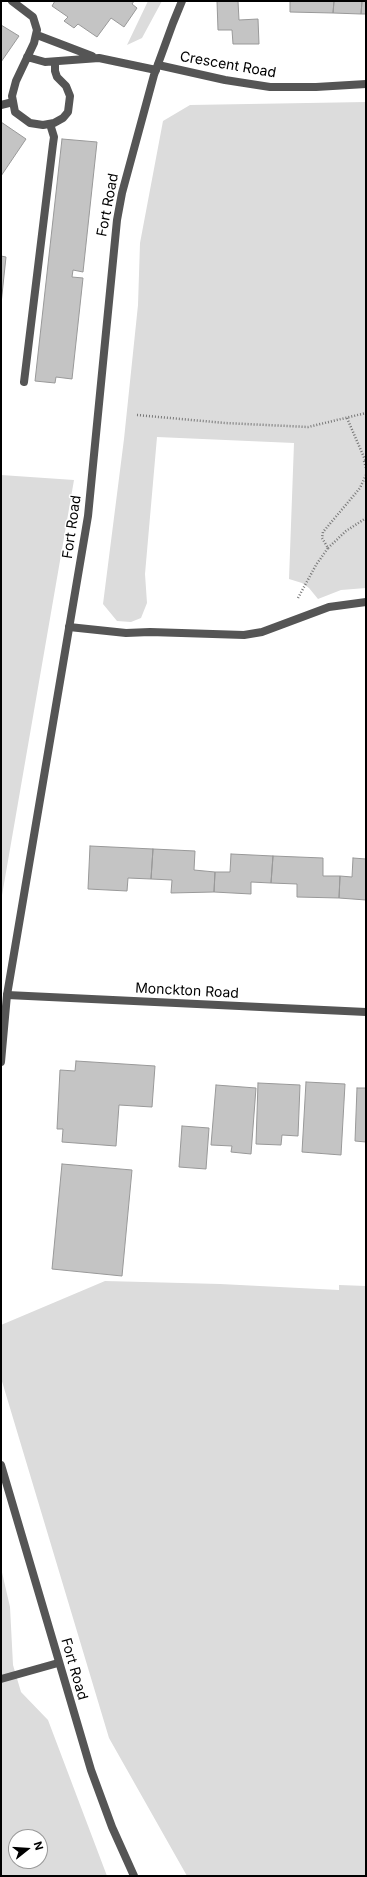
<!DOCTYPE html>
<style>
body{margin:0}
#map{position:relative;width:367px;height:1877px;overflow:hidden;background:#fff;font-family:Inter,sans-serif}
canvas{display:block}
.frame{position:absolute;inset:0;border:2px solid #000;pointer-events:none}
.north{position:absolute;left:8px;top:1829px;width:40px;height:40px;box-sizing:border-box;background:#fff;border:1px solid #999;border-radius:50%;rotate:73deg;font-size:11px;font-weight:700;line-height:16px;text-align:center;color:#000}
.north::after{content:'';display:block;margin:auto;width:14px;height:18px;background:#000;clip-path:polygon(50% 0,100% 100%,50% 72%,0 100%)}
</style>
<div id="map">
<canvas width="367" height="1877"></canvas>
<div class="frame"></div>
<div class="north">N</div>
</div>
<script>
const c = document.querySelector('canvas').getContext('2d');
c.lineJoin = 'round';
function fillPath(path, color) { c.fillStyle = color; c.fill(path, 'evenodd'); }
const shape = rows => new Path2D(rows.map(r => 'M' + r).join(''));
function trace(path, color, width, dash) { c.strokeStyle = color; c.lineWidth = width; c.lineCap = dash ? 'butt' : 'round'; c.setLineDash(dash || []); c.stroke(path); }
function drawText(font, color, halo, rows, align = 'center') {
  c.font = font + ' Inter,sans-serif'; c.lineWidth = 3; c.setLineDash([]); c.textBaseline = 'middle'; c.strokeStyle = halo; c.fillStyle = color; for (const [text, x, y, turn = 0] of rows) {
    c.save(); c.translate(x, y); c.rotate((+turn || 0) * Math.PI / 180); c.textAlign = isNaN(turn) ? turn : align; if (halo) c.strokeText(text, 0, 0); c.fillText(text, 0, 0); c.restore();
  }
}
fillPath(shape([
 [148,1,162,1,142,38,127,45],
 [366,102,366,588,341,590,318,599,309,588,302,583,289,579,294,443,157,437,145,574,147,603,141,618,131,622,117,621,103,604,124,439,138,305,140,243,163,121,190,105],
 [1,475,74,480,1,901],
 [105,1281,220,1284,339,1290,339,1285,366,1286,366,1876,187,1876,109,1738,1,1378,1,1325],
 [1,1568,10,1607,13,1665,21,1692,48,1720,107,1876,1,1876],
 [16,1837,40,1837,40,1861,16,1861]
]), '#dcdcdc');
const building = shape([
 [55,1,134,1,132,4,137,8,124,27,111,18,97,37,78,24,74,28,64,21,68,17,52,6,55,1],
 [217,1,238,1,239,20,258,19,259,44,233,44,232,30,218,30,217,1],
 [290,1,334,1,333,13,290,12,290,1],
 [334,1,362,1,361,14,333,13,334,1],
 [362,1,366,1,366,14,361,14,362,1],
 [1,25,19,36,1,62,1,25],
 [1,122,26,139,1,176,1,122],
 [62,139,97,142,83,272,73,270,72,277,83,278,72,379,56,377,55,383,35,381,62,139],
 [1,256,6,257,1,304,1,256],
 [90,846,153,849,151,879,128,878,127,891,88,889,90,846],
 [153,849,195,851,194,870,215,872,214,892,171,893,172,880,151,879,153,849],
 [231,854,273,856,271,883,251,882,251,894,214,892,215,872,230,872,231,854],
 [273,856,323,858,323,876,340,876,339,898,297,897,297,884,271,883,273,856],
 [353,858,366,859,366,900,339,898,340,876,352,877,353,858],
 [76,1061,155,1066,152,1107,119,1105,116,1146,62,1142,63,1129,57,1129,60,1070,75,1071,76,1061],
 [306,1082,345,1084,341,1155,302,1152,306,1082],
 [258,1083,300,1085,298,1136,282,1135,281,1145,256,1144,258,1083],
 [216,1085,256,1088,251,1154,231,1152,232,1146,211,1145,216,1085],
 [357,1088,366,1088,366,1142,355,1141,357,1088],
 [182,1126,209,1128,206,1169,179,1167,182,1126],
 [62,1164,132,1170,122,1276,52,1269,62,1164]
]);
fillPath(building, '#c4c4c4');
trace(building, '#999', 1);
trace(shape([
 [137,415,225,423,308,427,366,413],
 [347,418,366,462],
 [364,461,366,468],
 [328,548,346,531,366,518],
 [298,598,316,565,328,548,322,538,323,532,360,488,366,475]
]), '#777', 2.5, [1, 2]);
trace(shape([
 [12,1,33,17,37,30,34,43,16,81,12,96,15,112,30,123,43,125,54,123,63,118,68,112,70,96,66,86,57,77,55,71,55,62],
 [37,35,92,56],
 [27,57,45,62,99,58,156,70],
 [1,105,13,102],
 [24,382,53,144,54,137,50,124],
 [69,627,126,633,150,632,244,635,262,632,329,607,366,602],
 [1,1679,58,1663]
]), '#555', 8);
trace(shape([
 [158,65,225,80,270,87,316,87,366,84],
 [7,995,366,1012]
]), '#555', 8);
trace(shape([
 [1,1062,7,995,88,516,117,220,122,193,154,75,173,23,182,1],
 [1,1465,91,1770,112,1827,134,1876]
]), '#555', 8);
drawText('14px', '#000', '#fff', [
 ["Crescent Road",228,65,10],
 ["Fort Road",108,205,-79],
 ["Fort Road",72,527,-82],
 ["Monckton Road",187,991,3],
 ["Fort Road",74,1669,74]
]);
</script>
